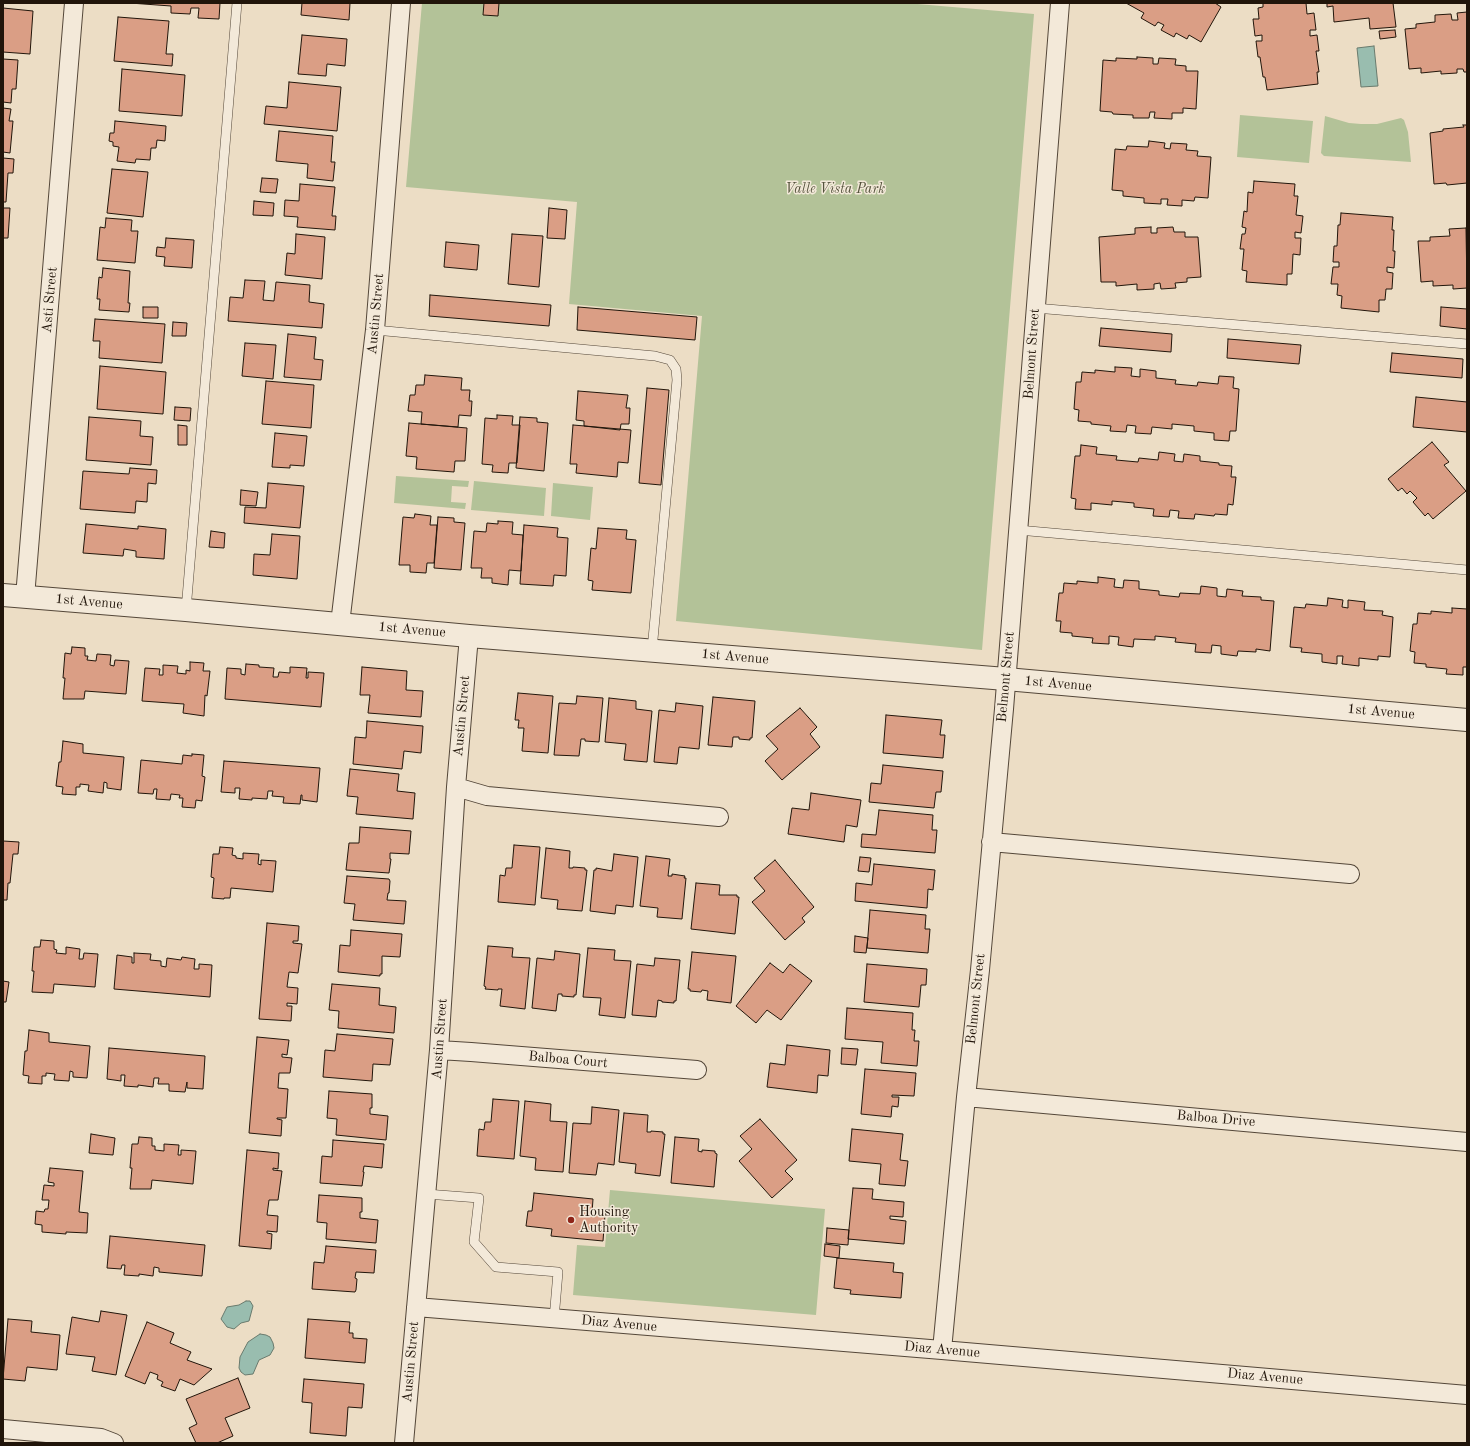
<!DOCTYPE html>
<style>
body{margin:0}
#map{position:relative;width:1470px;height:1446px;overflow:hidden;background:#ecddc5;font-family:"Old Standard TT",serif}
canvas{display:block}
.frame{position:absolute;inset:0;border:4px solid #21150a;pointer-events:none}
</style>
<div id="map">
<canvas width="1470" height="1446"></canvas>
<div class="frame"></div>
</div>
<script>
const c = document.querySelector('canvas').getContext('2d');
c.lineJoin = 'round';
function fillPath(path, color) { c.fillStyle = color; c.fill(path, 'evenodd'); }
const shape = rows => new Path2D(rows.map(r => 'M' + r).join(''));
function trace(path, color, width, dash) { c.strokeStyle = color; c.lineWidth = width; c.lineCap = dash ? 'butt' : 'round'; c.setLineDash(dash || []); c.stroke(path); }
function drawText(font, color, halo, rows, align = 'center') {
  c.font = font + ' "Old Standard TT",serif'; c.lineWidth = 3; c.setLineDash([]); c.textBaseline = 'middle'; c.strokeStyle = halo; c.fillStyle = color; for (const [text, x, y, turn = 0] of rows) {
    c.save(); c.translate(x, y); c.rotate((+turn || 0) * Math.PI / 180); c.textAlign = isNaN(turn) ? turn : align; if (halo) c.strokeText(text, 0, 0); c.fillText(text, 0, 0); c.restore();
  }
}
fillPath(shape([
 [422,3,906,3,1034,14,982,650,676,621,702,316,569,304,577,202,406,187],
 [1240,115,1313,121,1309,163,1237,157],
 [1325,116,1349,123,1361,124,1377,124,1401,118,1404,120,1408,132,1411,162,1324,156,1321,153],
 [396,476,469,481,468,487,452,486,451,502,466,503,465,509,394,503],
 [474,481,546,488,544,516,471,510],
 [553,483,593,487,590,520,551,516],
 [610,1190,825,1209,816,1315,573,1295,577,1245,605,1247]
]), '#b3c298');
const water = shape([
 [1374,46,1378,86,1361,87,1357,48,1374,46],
 [246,1301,250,1301,253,1306,249,1321,241,1323,234,1329,227,1327,221,1319,227,1307,239,1305,246,1301],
 [260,1334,266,1335,270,1337,273,1343,274,1348,270,1355,259,1360,253,1374,245,1375,241,1372,239,1368,240,1357,248,1342,260,1334]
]);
fillPath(water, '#99bdaf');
trace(water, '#697a6d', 1);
const building = shape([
 [130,3,220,3,219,19,198,18,199,8,191,8,190,14,171,13,171,6,130,3],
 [302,3,350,3,349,20,301,15,302,3],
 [484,3,499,3,498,16,483,15,484,3],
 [1126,3,1215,3,1221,7,1201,42,1189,35,1187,39,1176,33,1174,37,1161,30,1164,25,1158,22,1155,26,1141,18,1144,13,1126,3],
 [1263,3,1306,3,1307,14,1314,13,1316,30,1310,30,1310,36,1317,35,1319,51,1316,51,1319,72,1317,72,1318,84,1267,90,1265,77,1263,77,1260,57,1258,57,1256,41,1262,41,1262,35,1255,36,1253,19,1259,19,1258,8,1263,7,1263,3],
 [1327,3,1393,3,1396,27,1370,29,1369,18,1334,22,1333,6,1327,7,1327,3],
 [3,8,33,11,30,54,3,52,3,8],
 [1467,12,1467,72,1464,72,1463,69,1457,69,1457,73,1441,74,1441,71,1421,73,1421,68,1409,69,1405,29,1416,28,1416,24,1435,22,1435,15,1451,14,1452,20,1458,20,1457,13,1467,12],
 [118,17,169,21,166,54,173,54,172,66,114,61,118,17],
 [1395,30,1396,37,1380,39,1379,31,1395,30],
 [302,35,347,39,345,66,327,64,326,76,298,74,302,35],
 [1137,57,1153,58,1153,64,1158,64,1159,58,1176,59,1175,65,1186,66,1186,71,1198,71,1196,109,1183,108,1183,113,1172,113,1172,119,1154,118,1155,112,1150,112,1149,118,1133,118,1133,115,1113,114,1112,112,1100,111,1103,60,1116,61,1116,58,1137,59,1137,57],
 [3,59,18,60,16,89,12,89,11,103,3,102,3,59],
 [122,69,185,75,182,116,119,111,122,69],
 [289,82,341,87,337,131,264,124,266,106,287,108,289,82],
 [3,108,11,109,9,121,13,121,10,153,3,152,3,108],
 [115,121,166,126,165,141,157,140,156,148,151,148,150,160,136,159,135,163,117,161,119,147,113,146,113,142,109,141,110,133,114,133,115,121],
 [1463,125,1467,125,1467,183,1447,185,1446,183,1434,184,1430,133,1443,131,1443,129,1464,127,1463,125],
 [279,131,333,136,331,162,335,162,333,181,307,178,308,164,276,161,279,131],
 [1149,141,1165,143,1164,148,1170,149,1171,143,1187,144,1186,150,1198,151,1197,156,1211,157,1208,198,1195,197,1194,201,1182,200,1182,206,1167,205,1168,199,1161,199,1161,204,1144,203,1144,198,1123,196,1123,191,1112,190,1115,149,1126,150,1127,146,1148,147,1149,141],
 [3,158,14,159,13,173,8,173,6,202,3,202,3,158],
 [112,169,148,172,143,217,107,213,112,169],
 [262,178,278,179,276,193,260,192,262,178],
 [1254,181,1295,184,1294,196,1298,196,1296,215,1303,216,1301,233,1295,232,1295,238,1301,238,1300,255,1293,254,1292,274,1287,274,1287,285,1246,282,1247,271,1242,270,1244,249,1240,249,1242,234,1245,234,1246,228,1242,227,1244,211,1247,212,1248,192,1253,193,1254,181],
 [300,184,335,187,332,216,336,216,335,230,297,227,298,217,284,216,285,200,299,201,300,184],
 [254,201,274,203,273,216,253,215,254,201],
 [3,208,10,208,8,238,3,238,3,208],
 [549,208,567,210,565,239,547,238,549,208],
 [1341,213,1393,217,1392,230,1394,230,1393,251,1395,251,1394,268,1387,267,1387,272,1393,273,1392,289,1386,289,1385,300,1379,300,1379,312,1341,308,1342,296,1337,295,1338,284,1331,284,1333,267,1339,267,1339,262,1333,262,1334,246,1337,246,1338,225,1340,225,1341,213],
 [106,218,132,220,131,231,138,231,135,263,97,260,100,227,105,228,106,218],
 [1151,227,1151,233,1157,233,1157,228,1173,227,1174,232,1185,232,1185,237,1198,237,1201,277,1187,278,1187,282,1175,283,1176,288,1161,289,1160,283,1154,284,1154,289,1137,290,1137,284,1116,286,1116,282,1101,282,1099,237,1135,234,1135,228,1151,227],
 [1466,228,1467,288,1453,289,1453,285,1433,286,1433,281,1421,282,1418,241,1430,241,1430,237,1450,236,1449,229,1466,228],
 [296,234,325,237,322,279,285,275,287,253,295,254,296,234],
 [512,234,543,236,539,287,508,284,512,234],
 [166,238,194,240,192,268,164,266,165,257,156,256,157,247,165,248,166,238],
 [446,242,479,245,477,270,444,267,446,242],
 [103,268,130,271,128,303,130,303,129,312,99,310,100,299,97,299,99,277,102,278,103,268],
 [245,280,265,281,263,300,274,301,276,282,310,285,309,302,324,304,322,328,228,321,230,297,243,298,245,280],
 [430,295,551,305,549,326,429,316,430,295],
 [143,307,158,307,158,318,143,318,143,307],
 [578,307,697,317,695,340,577,330,578,307],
 [1441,307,1467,309,1467,329,1440,326,1441,307],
 [95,319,165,324,162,363,99,358,100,341,93,341,95,319],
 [173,322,187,323,186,336,172,336,173,322],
 [1101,328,1172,334,1171,352,1099,346,1101,328],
 [288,334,316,337,314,359,323,360,321,380,284,377,288,334],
 [1228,339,1301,345,1299,364,1227,358,1228,339],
 [245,343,276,345,273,379,242,376,245,343],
 [1392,353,1463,359,1462,378,1390,372,1392,353],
 [100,366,166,372,163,414,97,409,100,366],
 [1115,367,1132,368,1131,376,1140,377,1140,369,1156,371,1156,378,1176,380,1175,384,1197,386,1198,382,1218,384,1219,376,1234,377,1233,388,1239,389,1236,431,1230,431,1229,441,1214,440,1214,433,1194,431,1194,426,1172,424,1172,429,1152,427,1151,434,1135,433,1136,426,1127,425,1126,432,1110,431,1111,426,1091,424,1091,422,1078,421,1079,410,1074,409,1076,382,1081,382,1082,372,1095,373,1095,370,1115,372,1115,367],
 [425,375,462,378,461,390,470,390,469,401,472,401,471,416,459,415,458,427,421,424,422,412,408,411,410,395,415,395,416,385,424,385,425,375],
 [266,381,314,385,311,428,262,424,266,381],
 [647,388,669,390,661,485,639,483,647,388],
 [578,391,628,395,626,408,630,408,629,424,621,424,620,430,584,426,584,421,576,420,578,391],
 [1416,397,1467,402,1467,432,1413,427,1416,397],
 [175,407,191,408,190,421,174,420,175,407],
 [497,415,513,416,512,425,520,425,517,463,509,463,508,473,492,472,493,465,482,464,485,418,497,419,497,415],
 [89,417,141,421,140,436,153,437,151,465,86,460,89,417],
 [520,417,537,418,537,422,548,423,544,471,516,468,520,417],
 [409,423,467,428,465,461,455,461,454,472,416,469,417,457,406,456,409,423],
 [178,425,187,426,187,445,178,445,178,425],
 [573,425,631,430,628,463,618,462,617,477,576,473,577,464,570,464,573,425],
 [275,433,307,436,304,466,290,465,290,468,272,467,275,433],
 [1432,442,1449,462,1444,465,1466,491,1433,519,1428,513,1425,516,1413,502,1417,498,1410,491,1407,494,1402,488,1398,491,1388,479,1432,442],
 [1081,445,1097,447,1096,454,1117,456,1116,460,1138,462,1139,458,1158,460,1159,452,1175,454,1174,461,1183,462,1184,454,1200,456,1200,461,1219,463,1219,465,1232,466,1231,477,1236,477,1233,505,1228,504,1227,515,1215,514,1214,516,1195,514,1194,519,1178,518,1179,511,1170,510,1169,517,1153,516,1154,509,1134,507,1134,503,1112,501,1112,505,1091,503,1091,510,1075,509,1076,499,1071,498,1075,456,1080,456,1081,445],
 [130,468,157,470,156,484,148,483,147,502,136,501,135,513,80,509,83,471,129,474,130,468],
 [268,483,304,486,300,528,244,523,245,507,266,508,268,483],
 [241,490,258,492,256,506,240,505,241,490],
 [415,514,431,516,430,525,437,525,434,563,427,563,426,573,410,572,410,565,399,565,403,517,414,518,415,514],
 [438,517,454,518,454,522,465,523,461,570,434,568,438,517],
 [498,521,513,522,512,534,523,535,521,571,509,570,508,585,492,583,492,578,481,578,482,568,471,568,474,531,486,532,487,523,498,524,498,521],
 [86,524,138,529,138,526,166,529,164,559,136,557,136,551,124,549,123,556,83,553,86,524],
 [524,525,558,528,557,537,568,538,566,576,554,575,553,586,520,584,524,525],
 [598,528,627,530,626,539,636,540,631,593,592,590,593,581,588,580,591,548,596,549,598,528],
 [211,531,225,533,224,548,209,547,211,531],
 [272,534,300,536,297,579,253,575,254,554,270,555,272,534],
 [1098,577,1115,579,1114,587,1123,588,1124,580,1139,581,1139,589,1159,591,1159,595,1179,597,1180,593,1200,594,1201,586,1217,588,1217,596,1226,597,1227,589,1243,591,1242,596,1261,597,1261,600,1274,601,1270,651,1256,649,1256,652,1238,651,1237,656,1221,654,1221,646,1212,645,1211,653,1195,652,1196,644,1175,642,1176,638,1155,636,1155,640,1134,639,1133,647,1118,645,1119,637,1109,636,1109,644,1092,643,1093,638,1072,636,1072,633,1060,632,1061,621,1056,621,1059,593,1063,593,1064,583,1077,584,1077,581,1098,583,1098,577],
 [1328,598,1343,600,1342,607,1348,608,1348,600,1365,602,1364,610,1383,611,1382,615,1393,617,1390,657,1378,656,1378,660,1359,658,1359,666,1342,664,1343,656,1337,656,1337,664,1322,662,1322,654,1301,652,1302,648,1290,647,1294,607,1305,608,1306,604,1327,606,1328,598],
 [1452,608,1467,609,1467,667,1463,667,1463,675,1446,674,1447,669,1426,667,1426,664,1414,663,1415,652,1410,651,1413,624,1417,624,1418,613,1431,614,1431,611,1452,613,1452,608],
 [72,647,85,648,85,656,88,656,87,660,96,661,97,654,111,655,110,665,114,666,115,660,129,661,126,694,85,691,84,699,63,699,65,678,63,678,65,653,71,654,72,647],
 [190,662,204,663,203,671,210,671,207,696,205,695,204,716,183,713,184,704,142,701,145,668,160,669,159,675,163,675,163,665,178,666,177,673,186,674,186,670,190,671,190,662],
 [246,664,259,665,259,667,274,668,273,677,278,677,279,672,290,673,290,667,307,668,306,678,308,678,308,672,324,673,321,707,225,699,227,668,241,669,241,674,245,675,246,664],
 [362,667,407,671,406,690,423,691,421,717,368,713,370,695,360,695,362,667],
 [518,693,553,696,548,753,522,751,524,728,518,728,519,720,515,720,518,693],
 [577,696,603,698,599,742,585,741,585,739,581,739,579,756,554,755,559,703,576,704,577,696],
 [713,697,755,701,752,738,750,738,750,740,739,739,739,737,733,737,732,747,708,745,713,697],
 [609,698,636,701,636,709,652,711,647,762,624,760,626,744,605,742,609,698],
 [676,703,703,706,699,749,679,747,677,764,654,762,659,710,675,712,676,703],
 [800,708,817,727,810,734,820,747,782,780,765,761,778,749,766,736,800,708],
 [886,715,942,720,940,735,945,735,943,758,883,753,886,715],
 [367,721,423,726,421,753,404,751,402,769,353,764,355,737,366,738,367,721],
 [63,741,83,744,83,753,124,757,121,790,107,788,107,783,104,782,103,793,88,791,89,785,80,784,80,787,76,787,76,795,62,794,63,787,56,786,59,762,61,762,63,741],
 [192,754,204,755,202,776,205,777,202,801,196,800,195,808,182,807,183,798,179,798,180,795,171,794,170,800,156,799,157,789,154,789,153,794,138,793,141,760,182,764,183,755,192,756,192,754],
 [224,761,320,768,317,802,302,800,302,795,301,795,300,804,283,803,284,797,272,796,273,791,268,791,267,799,252,798,252,800,239,799,240,788,235,788,235,793,221,792,224,761],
 [883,765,943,771,941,792,936,792,934,808,869,802,871,783,881,784,883,765],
 [350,769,399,774,397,791,415,793,413,819,356,814,358,797,347,796,350,769],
 [811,793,861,800,857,827,846,825,844,842,788,834,792,808,809,810,811,793],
 [879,810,933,815,932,830,937,830,935,853,861,847,862,834,876,835,879,810],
 [360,827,411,831,409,854,390,853,390,859,391,859,389,873,346,870,349,843,359,843,360,827],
 [3,841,19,842,18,854,13,854,10,883,8,883,7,900,3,900,3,841],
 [514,845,540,847,535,905,498,902,500,875,505,876,506,868,512,868,514,845],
 [220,847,233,848,232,855,236,856,236,858,243,859,243,853,259,854,258,864,261,865,261,860,276,861,273,892,231,888,230,898,224,898,224,899,212,898,214,878,211,877,213,854,219,854,220,847],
 [546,848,570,851,569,868,573,868,573,867,585,868,585,870,587,870,582,911,557,909,558,900,541,898,546,848],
 [614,854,638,857,633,907,616,905,615,914,590,911,594,870,596,870,596,868,612,871,614,854],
 [646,856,670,859,668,876,672,876,672,874,685,876,684,878,686,878,682,919,657,917,658,908,640,906,646,856],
 [860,857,871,858,869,872,858,871,860,857],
 [775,860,814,907,802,918,805,922,785,940,752,902,765,891,754,878,775,860],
 [874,864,935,870,933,890,928,889,927,908,855,901,856,883,872,885,874,864],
 [347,876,389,879,390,881,389,893,388,893,387,900,406,901,404,924,353,920,355,904,344,903,347,876],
 [696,883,720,885,719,895,737,895,737,897,739,897,735,934,691,929,696,883],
 [870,910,926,915,925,929,930,929,928,953,867,948,870,910],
 [267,923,299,926,298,941,293,941,293,943,302,944,298,973,289,972,287,987,298,988,297,1004,287,1003,287,1006,292,1006,291,1021,259,1019,267,923],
 [351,930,402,934,400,957,382,956,382,974,380,974,380,976,338,972,340,945,350,946,351,930],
 [855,936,868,938,866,953,854,952,855,936],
 [41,940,54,941,54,949,57,950,56,953,66,954,66,947,80,949,79,959,83,959,84,953,98,954,95,987,54,984,53,993,32,992,34,971,32,971,34,947,40,947,41,940],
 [488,946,513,948,512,957,530,958,525,1009,500,1006,502,989,498,989,498,990,485,989,486,987,484,986,488,946],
 [588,948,615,950,614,960,631,961,625,1018,599,1015,601,998,583,997,588,948],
 [555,951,580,954,576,995,574,995,574,997,562,996,562,994,558,994,556,1011,532,1008,537,958,554,960,555,951],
 [692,952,736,956,731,1003,707,1000,708,991,702,990,701,992,690,991,690,989,688,989,692,952],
 [134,953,151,954,150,960,161,961,161,966,166,967,167,958,181,960,182,957,195,959,194,969,199,969,199,964,212,965,210,997,114,989,117,955,132,957,132,963,134,963,134,953],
 [655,958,680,960,676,1001,674,1001,674,1003,662,1002,662,1001,658,1000,656,1017,632,1015,637,964,654,966,655,958],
 [770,963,783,973,790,964,812,981,781,1020,767,1010,756,1023,736,1006,770,963],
 [867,964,927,969,926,985,921,985,919,1007,864,1002,867,964],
 [3,981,9,982,6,1002,3,1002,3,981],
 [332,984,380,988,379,1005,396,1007,394,1033,338,1028,339,1011,329,1010,332,984],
 [847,1008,913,1013,912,1030,915,1030,914,1041,919,1041,917,1066,881,1063,883,1042,845,1039,847,1008],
 [29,1030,49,1033,49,1042,90,1046,87,1078,73,1077,73,1072,70,1071,69,1081,54,1080,55,1074,46,1073,46,1076,42,1076,42,1084,28,1083,29,1076,23,1075,25,1051,27,1051,29,1030],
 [337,1034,393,1039,390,1065,373,1064,372,1081,323,1077,325,1050,335,1051,337,1034],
 [257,1037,289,1040,287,1055,282,1054,282,1057,292,1058,290,1073,279,1073,278,1088,288,1089,286,1118,277,1118,277,1119,282,1120,281,1136,249,1133,257,1037],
 [787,1045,830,1050,828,1076,818,1075,817,1093,767,1087,770,1063,785,1065,787,1045],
 [109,1048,205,1056,203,1089,187,1088,187,1082,185,1092,169,1091,169,1084,158,1084,159,1078,154,1078,153,1087,138,1085,138,1087,124,1086,125,1075,121,1075,121,1081,107,1079,109,1048],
 [842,1048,858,1049,856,1065,841,1064,842,1048],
 [865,1069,916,1073,914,1096,892,1095,892,1097,899,1097,898,1107,892,1106,891,1117,861,1114,865,1069],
 [329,1091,372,1094,372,1108,370,1108,370,1114,388,1116,386,1140,336,1135,337,1119,327,1118,329,1091],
 [493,1099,519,1101,514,1159,477,1156,479,1129,484,1130,485,1122,491,1122,493,1099],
 [525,1101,551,1104,550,1121,567,1122,563,1172,535,1170,536,1158,520,1156,525,1101],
 [592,1107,619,1110,614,1165,598,1163,596,1175,569,1173,573,1123,591,1124,592,1107],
 [624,1113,648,1115,647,1132,651,1132,651,1131,663,1132,663,1134,665,1134,660,1176,635,1173,636,1164,619,1162,624,1113],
 [760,1119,797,1160,785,1171,793,1179,772,1198,739,1161,752,1149,740,1136,760,1119],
 [852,1129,903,1134,900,1160,908,1161,905,1186,879,1184,881,1164,849,1161,852,1129],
 [91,1134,115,1138,113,1155,89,1153,91,1134],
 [139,1137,152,1138,152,1146,155,1146,155,1150,164,1151,164,1144,179,1145,178,1155,181,1155,181,1150,196,1151,193,1184,152,1180,151,1189,130,1189,132,1168,130,1168,132,1144,138,1144,139,1137],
 [675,1137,699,1139,698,1151,702,1152,702,1150,715,1151,715,1153,717,1154,714,1187,671,1183,675,1137],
 [333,1140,384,1144,382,1168,364,1166,363,1172,364,1172,362,1186,320,1183,322,1156,332,1157,333,1140],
 [247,1150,279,1153,278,1169,273,1168,273,1170,282,1171,278,1200,269,1200,267,1215,278,1216,277,1232,267,1231,267,1233,272,1234,271,1249,239,1246,247,1150],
 [50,1168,83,1171,79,1212,88,1213,87,1233,66,1232,66,1234,42,1232,42,1225,35,1224,36,1211,44,1212,45,1209,48,1209,49,1200,42,1200,44,1185,54,1186,54,1183,48,1182,50,1168],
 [853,1188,873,1189,872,1199,904,1202,903,1217,890,1216,890,1219,906,1221,904,1244,848,1239,853,1188],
 [534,1193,593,1199,592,1213,605,1215,603,1241,551,1236,552,1229,526,1226,528,1211,532,1211,534,1193],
 [319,1195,362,1198,362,1212,360,1212,360,1218,378,1220,376,1243,326,1239,327,1223,317,1222,319,1195],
 [827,1228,849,1230,848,1245,826,1243,827,1228],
 [110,1236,205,1245,202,1276,159,1272,159,1268,154,1267,153,1276,139,1274,139,1276,124,1275,125,1265,122,1265,121,1269,107,1268,110,1236],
 [825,1244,840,1246,839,1258,824,1256,825,1244],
 [326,1246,376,1250,374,1273,356,1272,355,1278,357,1279,356,1290,355,1292,312,1289,314,1262,324,1263,326,1246],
 [837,1258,894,1263,893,1272,903,1273,901,1298,850,1294,851,1290,834,1288,837,1258],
 [101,1311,127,1315,116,1375,92,1371,95,1357,66,1354,72,1317,99,1322,101,1311],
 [8,1319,32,1321,31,1332,60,1335,57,1370,27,1367,25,1381,3,1379,8,1319],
 [308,1319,350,1322,349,1333,353,1333,353,1338,367,1339,365,1363,305,1358,308,1319],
 [147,1322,174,1333,170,1343,191,1352,187,1360,212,1369,194,1385,180,1379,175,1391,161,1386,163,1382,157,1379,158,1375,150,1372,145,1384,125,1376,147,1322],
 [238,1378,250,1408,225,1418,233,1436,217,1443,196,1443,189,1428,197,1424,186,1399,238,1378],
 [304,1379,364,1384,362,1408,348,1407,346,1436,310,1433,312,1403,302,1402,304,1379]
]);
fillPath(building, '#da9e85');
trace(building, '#21150a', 1);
const service = shape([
 [1035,308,1467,344],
 [375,330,655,356,670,360,676,369,677,380,652,650],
 [1018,530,1467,570],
 [186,610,237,3],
 [426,1194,479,1198,474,1242,496,1267,558,1272,554,1319]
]);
const minor = shape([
 [25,597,74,3],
 [340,624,375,330,401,3],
 [456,787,487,796,719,817],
 [991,842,1350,874],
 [439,1050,471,1052,697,1070],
 [966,1097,1467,1142],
 [416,1307,942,1350,1467,1395],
 [942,1350,966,1097,980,970,1004,709,1060,3],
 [3,1429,101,1438,114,1443],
 [404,1443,439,1050,456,787,469,636]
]);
const tertiary = shape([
 [3,595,186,610,469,636,1006,679,1467,720]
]);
trace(service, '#544739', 10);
trace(minor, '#544739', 20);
trace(tertiary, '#544739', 24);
trace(service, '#f3e9d9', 9);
trace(minor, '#f3e9d9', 18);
trace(tertiary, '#f3e9d9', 22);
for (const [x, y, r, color] of [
 [571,1220,4,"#8f2418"]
]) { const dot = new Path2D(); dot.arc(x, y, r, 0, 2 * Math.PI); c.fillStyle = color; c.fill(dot); trace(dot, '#f3e9d9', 1.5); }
drawText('italic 14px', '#54523c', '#f3e9d9', [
 ["Valle Vista Park",835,189]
]);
drawText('14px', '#21150a', '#f3e9d9', [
 ["Asti Street",50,300,-85],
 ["Austin Street",376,314,-85],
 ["Belmont Street",1032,354,-86],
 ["1st Avenue",89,602,5],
 ["1st Avenue",412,630,5],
 ["1st Avenue",735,657,5],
 ["Belmont Street",1006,677,-85],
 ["1st Avenue",1058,684,5],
 ["1st Avenue",1381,712,5],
 ["Austin Street",462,716,-85],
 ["Belmont Street",976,999,-84],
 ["Austin Street",440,1039,-86],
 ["Balboa Court",568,1060,5],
 ["Balboa Drive",1216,1119,5],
 ["Diaz Avenue",619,1324,5],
 ["Diaz Avenue",942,1350,5],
 ["Austin Street",411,1362,-85],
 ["Diaz Avenue",1265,1377,5]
]);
drawText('14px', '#21150a', '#f3e9d9', [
 ["Housing",579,1212],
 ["Authority",579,1228]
], 'left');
</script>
